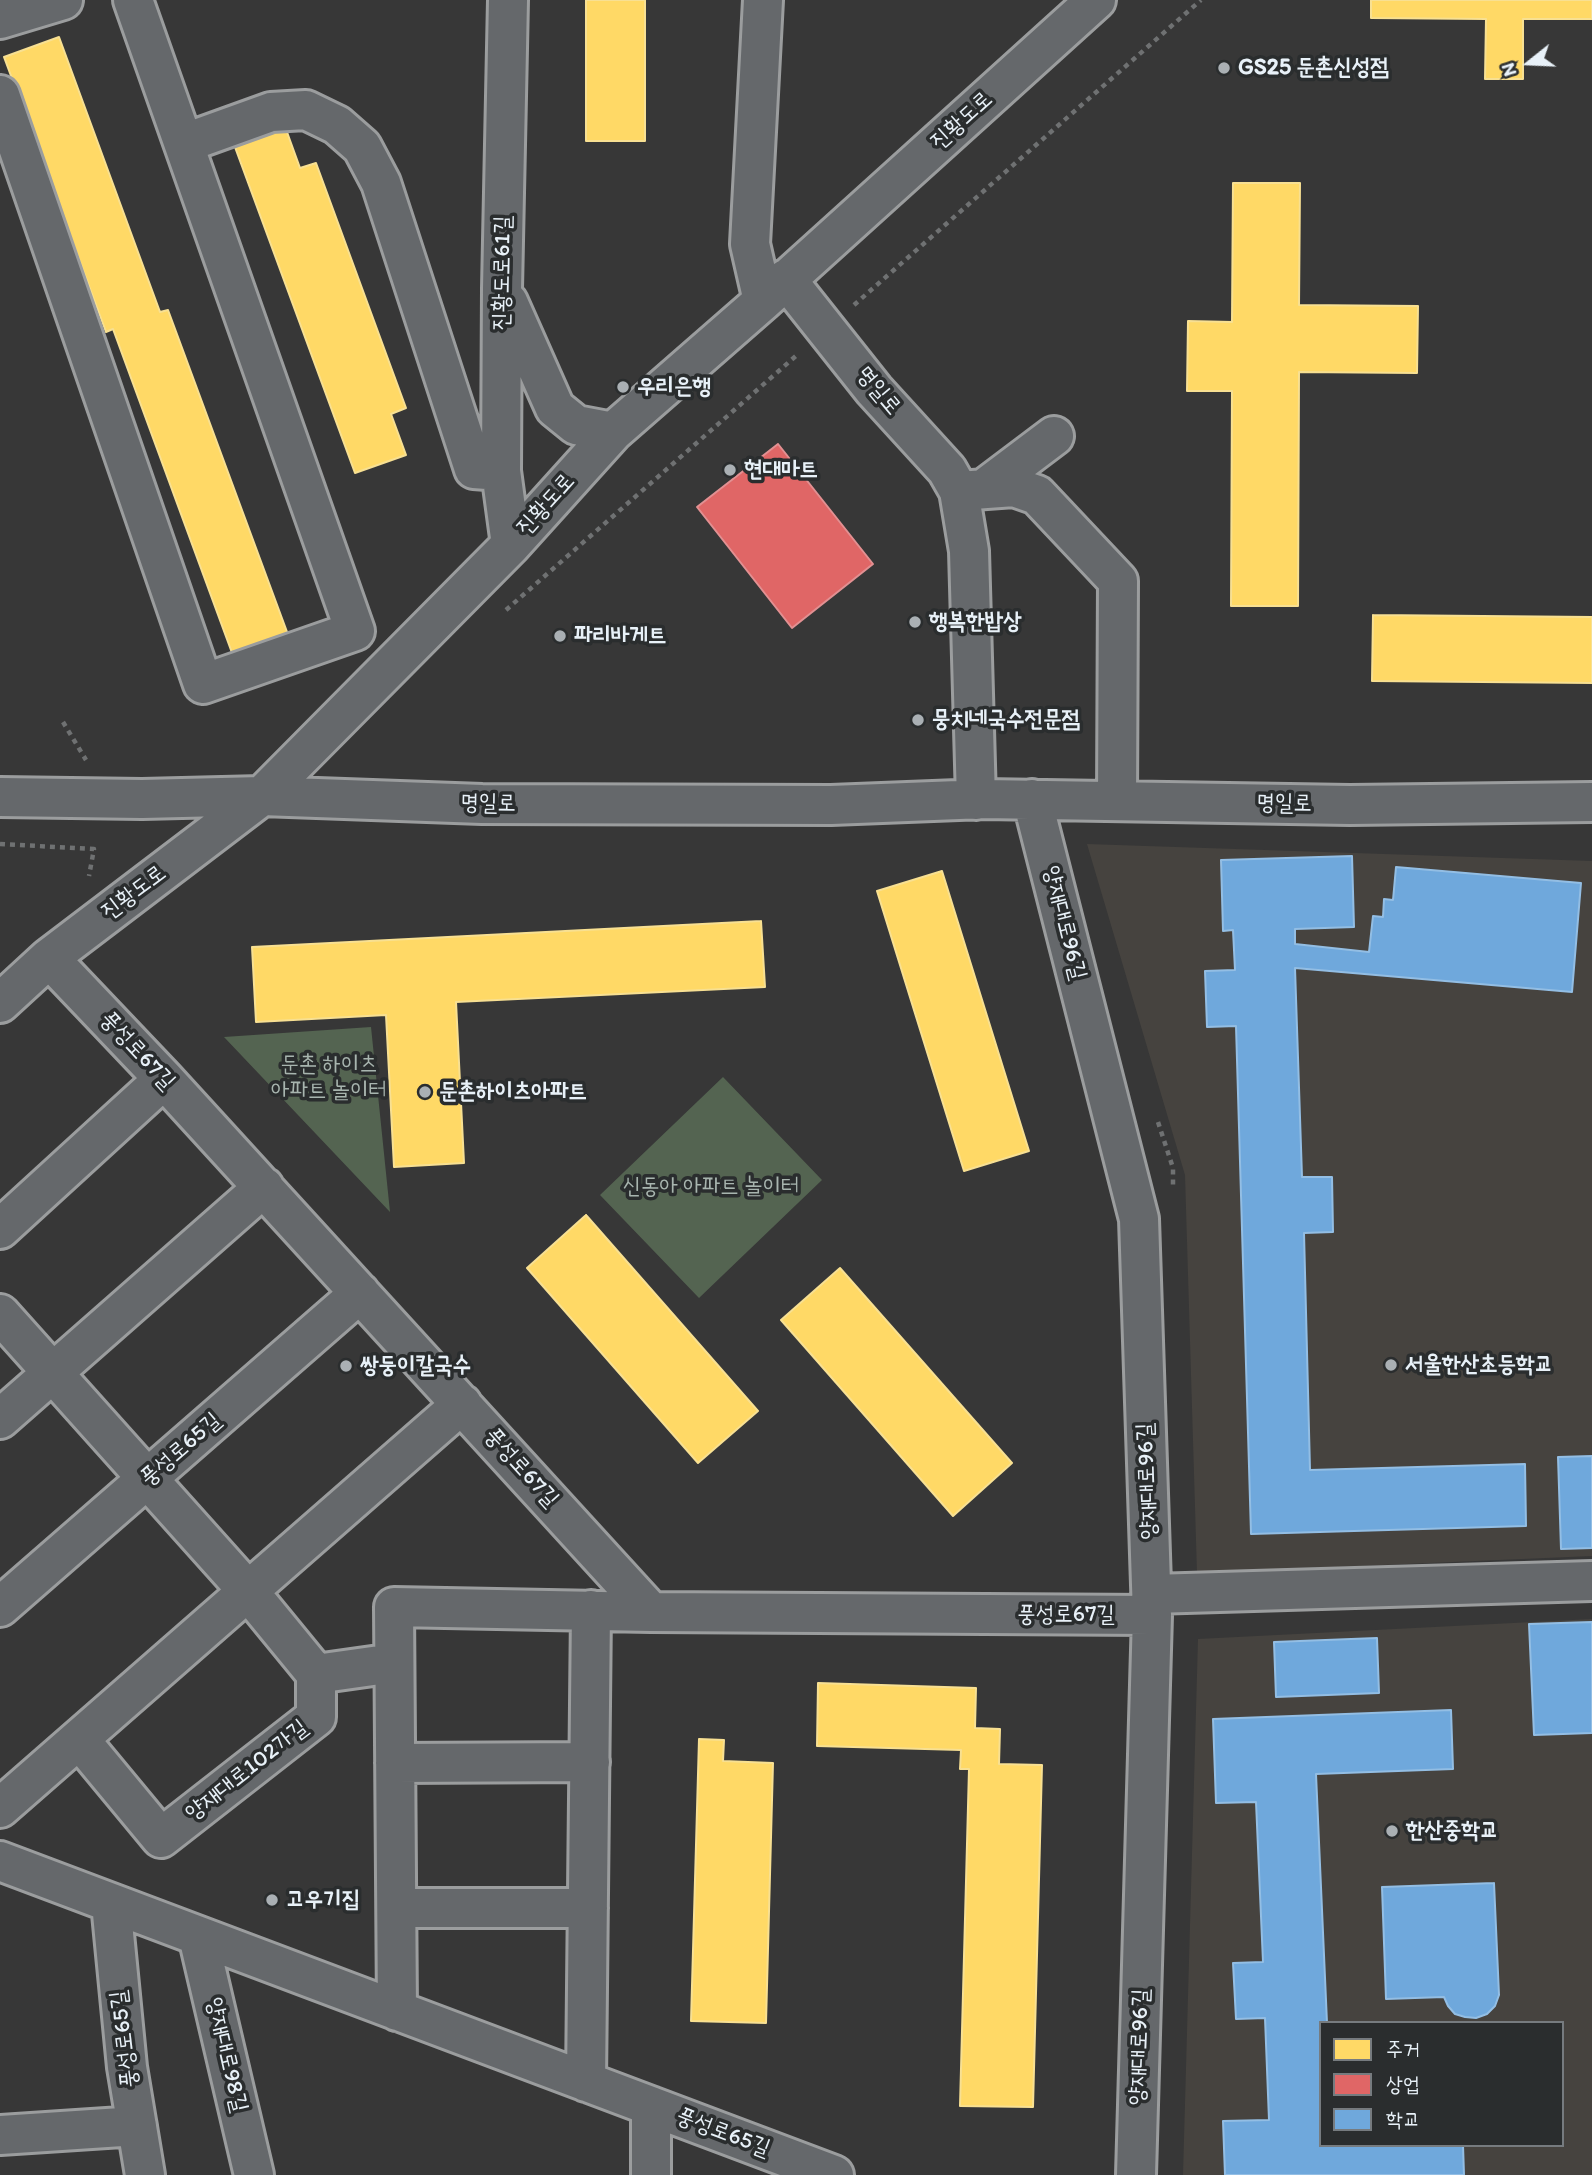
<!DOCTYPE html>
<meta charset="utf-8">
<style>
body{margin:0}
#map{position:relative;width:1592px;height:2175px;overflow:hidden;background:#373737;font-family:Itim,"Poor Story",sans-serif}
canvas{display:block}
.legend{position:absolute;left:1319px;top:2021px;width:245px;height:126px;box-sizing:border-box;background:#2a2d2e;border:2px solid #767b7f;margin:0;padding:9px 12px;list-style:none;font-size:21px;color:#e8f1f8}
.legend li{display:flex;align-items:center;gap:14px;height:35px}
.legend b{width:35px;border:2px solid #767b7f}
.north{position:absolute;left:1494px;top:28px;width:70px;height:70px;-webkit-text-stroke:5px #2a2d2e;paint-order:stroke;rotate:252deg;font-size:19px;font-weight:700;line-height:28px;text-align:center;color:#e8f1f8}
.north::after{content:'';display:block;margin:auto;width:24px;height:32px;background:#e8f1f8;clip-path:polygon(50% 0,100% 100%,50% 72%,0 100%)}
</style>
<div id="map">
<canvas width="1592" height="2175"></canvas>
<ul class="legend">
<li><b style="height:19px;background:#ffd966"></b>주거</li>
<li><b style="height:19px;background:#e06666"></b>상업</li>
<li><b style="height:19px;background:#6fa8dc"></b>학교</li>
</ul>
<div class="north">N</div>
</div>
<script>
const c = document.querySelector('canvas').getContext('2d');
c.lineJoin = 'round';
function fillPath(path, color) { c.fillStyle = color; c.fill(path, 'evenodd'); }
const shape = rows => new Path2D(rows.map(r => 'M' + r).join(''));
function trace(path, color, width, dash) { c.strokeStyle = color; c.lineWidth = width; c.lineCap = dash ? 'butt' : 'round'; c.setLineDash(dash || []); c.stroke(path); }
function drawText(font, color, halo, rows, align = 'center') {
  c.font = font + ' Itim,"Poor Story",sans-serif'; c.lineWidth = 7; c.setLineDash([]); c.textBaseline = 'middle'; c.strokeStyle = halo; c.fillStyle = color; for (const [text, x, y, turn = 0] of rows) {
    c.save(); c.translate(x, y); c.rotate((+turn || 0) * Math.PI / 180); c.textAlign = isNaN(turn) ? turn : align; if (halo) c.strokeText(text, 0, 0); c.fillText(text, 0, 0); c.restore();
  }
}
fillPath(shape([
 [1087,844,1592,861,1592,1556,1197,1573,1185,1175],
 [1592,1619,1592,2175,1183,2175,1198,1639],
 [1321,2023,1562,2023,1562,2145,1321,2145]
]), '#46433f');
fillPath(shape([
 [371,1027,390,1212,224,1037],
 [723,1077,822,1180,699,1298,600,1195]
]), '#546451');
const homes = shape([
 [586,0,645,0,645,141,586,141,586,0],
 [1371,0,1592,0,1592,19,1523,19,1523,79,1485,79,1486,19,1371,18,1371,0],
 [59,37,160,312,168,310,290,640,235,661,113,329,106,332,4,57,59,37],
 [283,121,300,168,316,163,406,408,391,414,406,455,355,473,232,139,283,121],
 [1233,183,1300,183,1299,305,1418,306,1417,373,1299,372,1298,606,1231,606,1232,391,1187,391,1188,321,1232,322,1233,183],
 [1373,615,1592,617,1592,683,1372,681,1373,615],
 [942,871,1029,1151,964,1171,877,891,942,871],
 [761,921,765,987,456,1002,464,1163,394,1167,386,1015,256,1022,252,947,761,921],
 [586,1215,758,1411,698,1463,527,1268,586,1215],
 [840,1268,1012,1463,953,1516,781,1320,840,1268],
 [818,1683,976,1688,975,1728,1000,1729,999,1764,1042,1765,1033,2107,960,2106,969,1769,960,1769,961,1750,817,1746,818,1683],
 [699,1739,724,1740,723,1761,773,1763,766,2023,691,2021,699,1739]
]);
fillPath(homes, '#ffd966');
trace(homes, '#f8e092', 2);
const shops = shape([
 [778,444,873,564,792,628,697,507,778,444]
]);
fillPath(shops, '#e06666');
trace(shops, '#e29092', 2);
const schools = shape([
 [1352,856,1354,927,1295,929,1295,944,1369,952,1373,916,1383,917,1384,899,1393,900,1396,867,1581,883,1572,992,1295,968,1302,1177,1332,1177,1333,1232,1304,1233,1310,1470,1525,1464,1526,1526,1251,1534,1236,1026,1207,1027,1205,971,1235,970,1233,930,1223,931,1221,860,1352,856],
 [1592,1456,1592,1548,1561,1549,1558,1457,1592,1456],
 [1592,1622,1592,1733,1534,1735,1529,1624,1592,1622],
 [1377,1638,1379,1693,1276,1697,1274,1642,1377,1638],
 [1451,1710,1453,1769,1316,1774,1327,2023,1321,2023,1321,2145,1463,2145,1464,2175,1225,2175,1223,2121,1269,2120,1265,2018,1236,2019,1233,1963,1263,1962,1256,1802,1216,1803,1213,1719,1451,1710],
 [1494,1883,1499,1995,1495,2006,1487,2014,1476,2018,1465,2017,1455,2014,1448,2006,1444,1997,1386,1999,1382,1887,1494,1883]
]);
fillPath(schools, '#6fa8dc');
trace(schools, '#93bee4', 2);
const minor = shape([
 [508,0,502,289,501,471,511,545],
 [0,19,63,0],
 [0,95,203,684,355,631,133,0],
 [185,143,271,112,306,110,337,125,362,147,381,183,474,469,501,471],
 [786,279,874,390,947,470,959,491,969,551,976,800],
 [763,301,750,244,763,0],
 [508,302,555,408,576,425,613,432],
 [985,488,1054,436],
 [959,491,1014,487,1037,495,1118,581,1117,801],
 [0,797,142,799,262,796,482,804,831,805,984,799,1350,805,1592,802],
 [1032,799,1139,1219,1152,1615,1136,2175],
 [49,958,164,1079,651,1612,1152,1615],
 [0,1003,49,958,262,796,511,545,613,432,763,301,1096,0],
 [0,1229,164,1079],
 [0,1314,248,1591,316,1674,316,1717,161,1838,79,1739],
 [0,1419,264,1187],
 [1152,1594,1592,1581],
 [0,1607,360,1293],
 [316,1674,394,1663],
 [395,1763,590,1762],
 [0,1808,462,1404],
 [0,1861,834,2175],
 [111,1903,127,2067,145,2175],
 [397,1908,588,1908],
 [198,1936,254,2175],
 [397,2011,394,1607,651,1612],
 [586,2082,591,1610],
 [0,2135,137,2126],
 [651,2175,651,2106]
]);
trace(minor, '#9b9d9e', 44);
trace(shape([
 [854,305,1201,0],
 [506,610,797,355],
 [63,722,86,760],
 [0,844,94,849,89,876],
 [1158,1122,1173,1168,1173,1185]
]), '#6f7172', 4.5, [5, 5]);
trace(minor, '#65686b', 38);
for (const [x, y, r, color] of [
 [1224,68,7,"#aab0b4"],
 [623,387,7,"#aab0b4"],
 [730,470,7,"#aab0b4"],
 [915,622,7,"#aab0b4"],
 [560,636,7,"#aab0b4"],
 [918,720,7,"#aab0b4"],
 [425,1092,7,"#aab0b4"],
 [1391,1365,7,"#aab0b4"],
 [346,1366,7,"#aab0b4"],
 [1392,1831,7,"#aab0b4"],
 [272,1900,7,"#aab0b4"]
]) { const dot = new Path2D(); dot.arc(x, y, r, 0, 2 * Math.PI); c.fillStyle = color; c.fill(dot); trace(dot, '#2a2d2e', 2.5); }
drawText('bold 23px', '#e8f1f8', '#2a2d2e', [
 ["GS25 둔촌신성점",1238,68],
 ["우리은행",637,387],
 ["현대마트",744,470],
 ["행복한밥상",929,622],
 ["파리바게트",574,636],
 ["뭉치네국수전문점",932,720],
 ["둔촌하이츠아파트",439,1092],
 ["서울한산초등학교",1405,1365],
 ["쌍둥이칼국수",360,1366],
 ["한산중학교",1406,1831],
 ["고우기집",286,1900]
], 'left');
drawText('23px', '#e8f1f8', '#2a2d2e', [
 ["진황도로",962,121,-42],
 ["진황도로61길",503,273,-89],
 ["명일로",878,391,50],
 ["진황도로",546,505,-48],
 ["명일로",488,804,1],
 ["명일로",1284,804,1],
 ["진황도로",134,893,-37],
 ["양재대로96길",1064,923,76],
 ["풍성로67길",137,1051,47],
 ["풍성로65길",181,1450,-41],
 ["풍성로67길",521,1468,48],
 ["양재대로96길",1148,1481,-92],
 ["풍성로67길",1066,1615],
 ["양재대로102가길",247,1771,-38],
 ["풍성로65길",125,2039,-97],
 ["양재대로96길",1140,2047,-88],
 ["양재대로98길",226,2055,77],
 ["풍성로65길",723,2133,21]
]);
drawText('23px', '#a8b5af', '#2a2d2e', [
 ["둔촌 하이츠",329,1065],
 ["아파트 놀이터",329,1091],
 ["신동아 아파트 놀이터",711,1187]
]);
</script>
